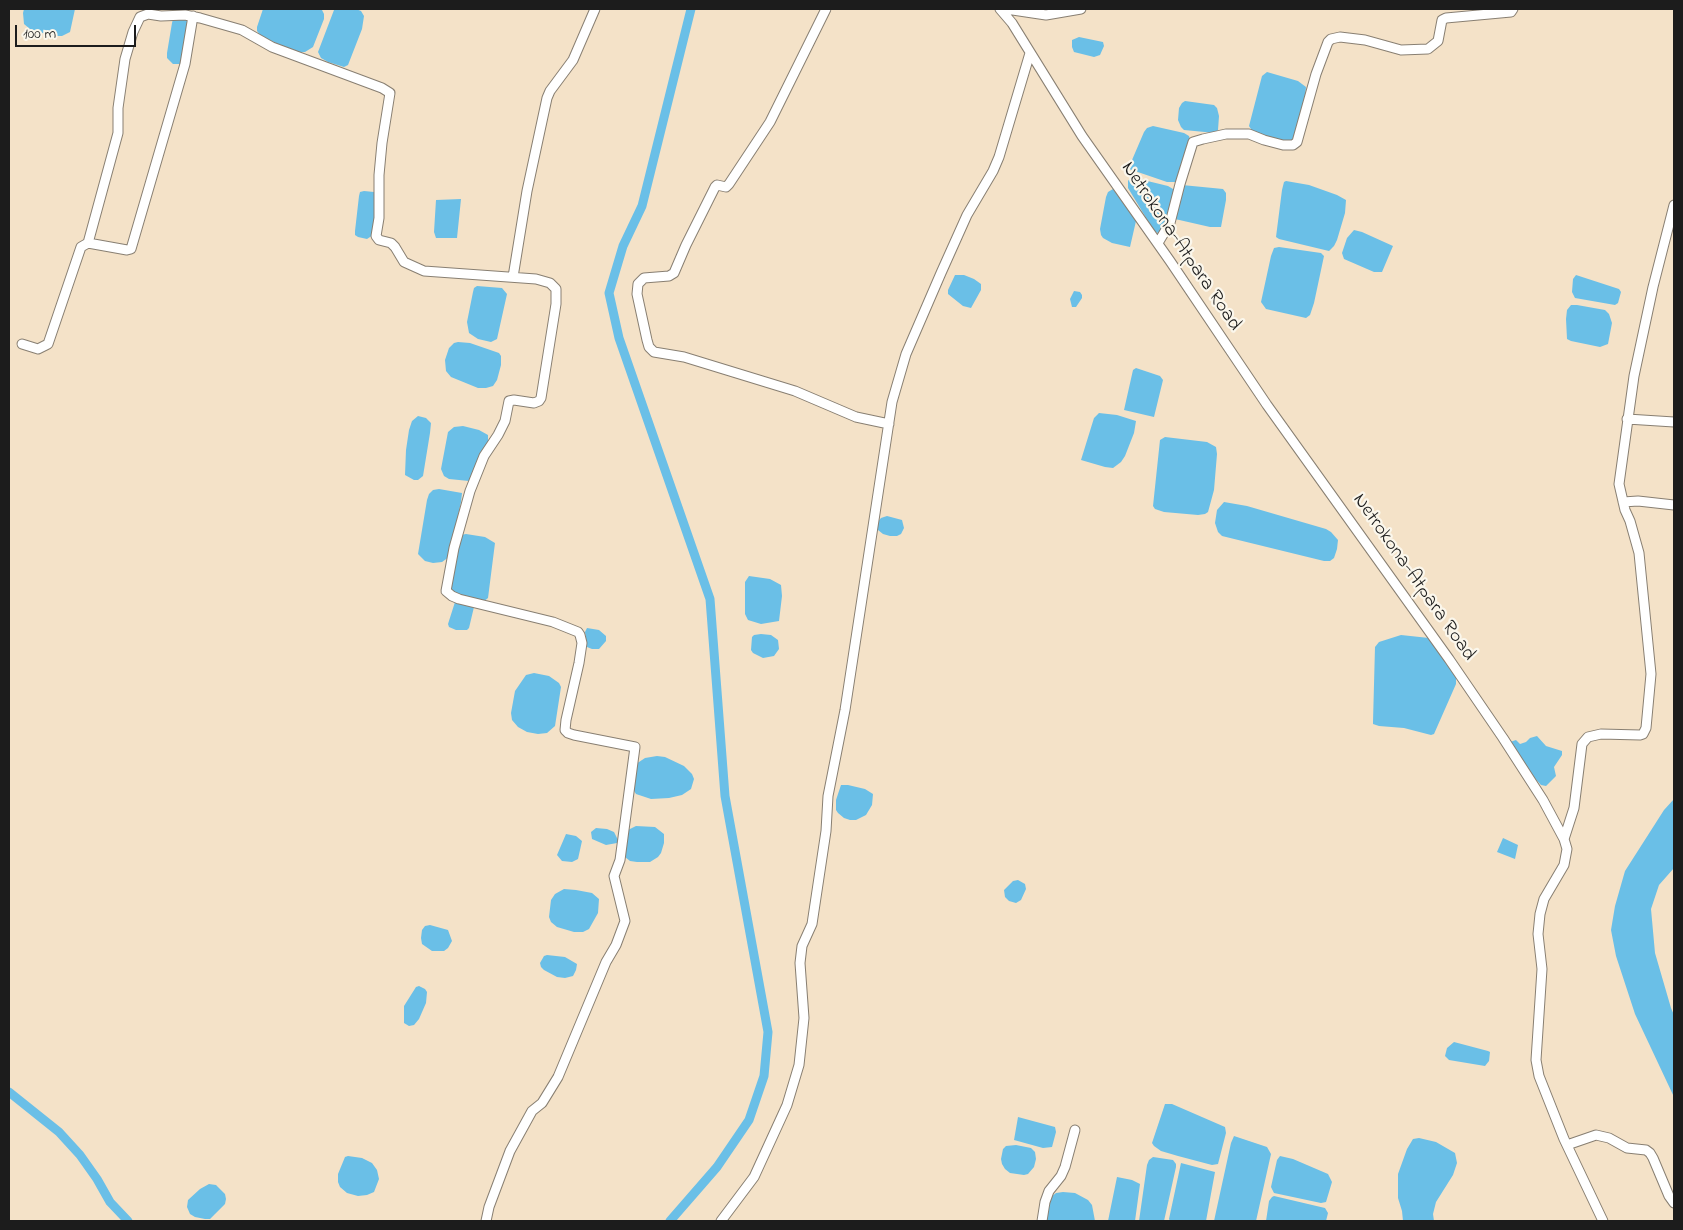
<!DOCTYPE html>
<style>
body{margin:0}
#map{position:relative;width:1683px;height:1230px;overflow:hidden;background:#f4e2c8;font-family:"Indie Flower",sans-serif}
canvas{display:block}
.frame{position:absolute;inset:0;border:10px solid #1c1c1c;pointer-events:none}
.scale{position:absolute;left:15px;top:25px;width:121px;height:22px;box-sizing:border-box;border:2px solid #1c1c1c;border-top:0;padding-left:6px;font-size:15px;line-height:18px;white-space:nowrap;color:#1c1c1c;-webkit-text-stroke:4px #fbf7ec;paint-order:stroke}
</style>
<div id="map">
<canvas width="1683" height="1230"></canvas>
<div class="frame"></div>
<div class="scale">100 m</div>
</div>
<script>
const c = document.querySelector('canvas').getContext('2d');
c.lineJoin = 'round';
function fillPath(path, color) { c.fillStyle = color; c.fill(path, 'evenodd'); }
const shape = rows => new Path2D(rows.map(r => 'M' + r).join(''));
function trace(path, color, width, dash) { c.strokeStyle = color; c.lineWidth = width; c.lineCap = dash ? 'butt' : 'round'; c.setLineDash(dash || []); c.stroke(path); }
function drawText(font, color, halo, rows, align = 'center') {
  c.font = font + ' "Indie Flower",sans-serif'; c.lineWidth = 4.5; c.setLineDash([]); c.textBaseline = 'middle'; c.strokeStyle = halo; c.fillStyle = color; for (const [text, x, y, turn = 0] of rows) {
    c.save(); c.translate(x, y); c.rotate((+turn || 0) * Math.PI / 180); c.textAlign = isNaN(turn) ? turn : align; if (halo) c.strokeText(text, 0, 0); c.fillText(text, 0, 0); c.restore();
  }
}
fillPath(shape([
 [24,9,75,9,70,32,62,36,52,36,30,29,24,24,23,13],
 [263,9,322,10,324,14,324,19,313,47,305,52,298,52,280,45,261,36,257,31,257,27],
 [336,9,356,9,361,11,364,16,362,29,348,65,344,67,328,62,321,58,318,52,334,10],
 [184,18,190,21,183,59,180,64,173,64,167,58,167,53,172,23,173,19],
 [1079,37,1103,42,1104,46,1100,55,1094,57,1074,52,1072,47,1072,40],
 [1267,72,1298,81,1306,87,1305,98,1293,142,1275,141,1253,132,1249,126,1262,76],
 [1185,101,1214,105,1217,108,1219,116,1218,130,1215,133,1184,130,1181,127,1178,120,1179,108,1182,103],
 [1153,126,1184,133,1189,136,1190,140,1176,182,1167,182,1129,169,1129,167,1144,132,1147,128],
 [1131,177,1168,186,1173,189,1174,192,1170,215,1160,234,1154,231,1128,188,1128,181],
 [1286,181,1309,185,1337,195,1346,200,1345,213,1337,240,1334,246,1329,251,1279,239,1276,237,1282,190,1284,182],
 [1182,185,1223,189,1226,193,1226,200,1221,227,1210,227,1175,219],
 [1113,189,1136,221,1130,247,1112,243,1103,238,1101,235,1100,229,1106,197,1108,192],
 [364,191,374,192,377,195,373,235,367,239,358,237,355,235,355,231,359,196,360,192],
 [461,199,457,238,436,238,434,232,436,200],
 [1354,230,1362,232,1393,246,1382,272,1374,272,1344,259,1342,253,1347,238],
 [1279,247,1321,253,1324,256,1314,303,1310,315,1306,318,1266,309,1261,302,1271,256,1274,248],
 [955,275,964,275,974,279,981,284,981,290,971,308,963,306,948,294,948,290],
 [1576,275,1619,289,1621,292,1618,303,1615,305,1575,298,1572,292,1573,279],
 [477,286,502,288,507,294,497,339,491,342,478,339,469,333,467,322,473,292,474,288],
 [1074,291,1080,292,1082,295,1082,298,1076,307,1072,307,1070,299],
 [1571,305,1577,305,1605,310,1609,314,1612,323,1608,344,1600,347,1571,341,1567,339,1566,319,1567,310],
 [458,342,470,343,499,353,501,356,501,365,497,380,493,386,486,388,478,388,451,377,446,371,445,360,449,348,454,343],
 [1136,368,1160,376,1163,380,1154,417,1124,410,1133,370],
 [1099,413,1117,415,1136,421,1134,433,1125,456,1121,462,1113,468,1105,467,1081,460,1094,418],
 [418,416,426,418,431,423,430,433,423,476,418,480,414,480,405,475,406,450,409,430,412,421],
 [463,426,479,430,488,435,488,443,473,478,469,481,449,479,444,476,441,469,448,432,454,427],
 [1165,437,1207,442,1216,447,1217,454,1214,490,1208,512,1205,514,1198,515,1164,512,1155,509,1153,506,1160,440],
 [439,489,462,493,461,502,449,557,442,562,433,563,425,561,418,554,427,500,429,494,433,490],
 [1224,502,1247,506,1326,529,1331,532,1338,540,1337,549,1334,558,1330,561,1324,561,1222,536,1218,532,1215,523,1217,510],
 [887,516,902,520,904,528,901,534,897,536,890,536,883,534,878,530,877,523,881,518],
 [466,534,485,537,495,543,488,598,483,602,448,591,461,535],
 [749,576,770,579,781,585,782,596,779,621,761,624,748,620,745,614,745,582],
 [455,602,474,607,469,628,467,630,456,630,449,627,448,624],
 [587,628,599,630,606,636,606,641,599,649,592,649,587,647,585,632],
 [761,634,771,635,778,640,779,649,774,656,763,658,753,653,751,650,752,637,754,635],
 [1401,635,1429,638,1456,677,1456,684,1434,734,1431,735,1404,728,1379,726,1373,724,1373,722,1375,647,1379,642],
 [534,673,549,676,559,683,561,687,555,726,547,733,538,734,527,732,518,727,512,720,511,713,515,691,526,675],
 [1537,736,1546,746,1562,751,1562,755,1554,767,1556,776,1546,786,1541,785,1529,772,1510,742,1516,740,1520,744,1526,742,1530,738],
 [657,756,665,757,684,766,692,774,694,779,691,789,682,795,669,798,651,799,636,794,633,789,636,764,645,758],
 [841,785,848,785,865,789,873,794,872,805,866,815,856,820,850,820,844,818,838,813,836,810,836,800],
 [1674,799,1674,868,1659,885,1651,909,1655,953,1671,1008,1674,1015,1674,1097,1635,1014,1616,956,1611,930,1615,906,1625,871,1664,810],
 [636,826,655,827,664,834,664,843,661,853,658,857,650,862,637,862,630,861,625,857,628,830],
 [596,828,607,829,614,832,618,840,617,843,606,845,592,839,591,832],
 [566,834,576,836,582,841,578,859,572,862,562,861,557,855],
 [1503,838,1518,845,1515,859,1497,852],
 [1018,880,1025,884,1026,889,1021,900,1016,903,1009,901,1005,897,1004,890,1013,881],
 [564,889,576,890,592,893,599,899,598,913,589,929,583,932,574,932,557,927,551,922,549,917,551,900,555,894],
 [430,925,448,930,452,941,448,948,444,951,432,951,422,944,421,938,422,930,425,926],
 [547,955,565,957,577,964,576,970,573,976,565,978,557,977,544,970,541,967,540,963,544,956],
 [419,986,425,989,427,992,426,1003,419,1019,414,1025,409,1026,404,1023,404,1006,416,987],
 [1454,1042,1488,1051,1490,1052,1489,1061,1485,1066,1449,1060,1445,1056,1447,1048],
 [1165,1104,1172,1104,1225,1127,1226,1133,1218,1164,1212,1165,1178,1156,1161,1151,1154,1146,1152,1143],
 [1018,1117,1055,1127,1056,1132,1052,1147,1043,1148,1014,1140],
 [1234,1136,1267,1147,1271,1154,1256,1221,1214,1221,1231,1143],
 [1419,1138,1436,1142,1455,1153,1457,1163,1453,1175,1436,1202,1433,1214,1434,1221,1403,1221,1402,1211,1398,1198,1398,1174,1407,1149,1413,1139],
 [1016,1145,1031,1148,1035,1152,1036,1159,1034,1167,1028,1174,1024,1175,1010,1173,1005,1169,1002,1164,1001,1159,1003,1149,1006,1146],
 [348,1156,362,1158,372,1163,377,1170,379,1179,374,1192,367,1195,358,1196,347,1193,340,1187,338,1182,338,1174,345,1157],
 [1280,1156,1293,1159,1328,1174,1332,1182,1326,1202,1321,1203,1274,1193,1271,1187,1277,1160],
 [1153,1157,1173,1160,1176,1164,1176,1167,1164,1221,1139,1221,1147,1165,1149,1160],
 [1181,1163,1215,1172,1206,1221,1170,1221,1169,1219],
 [1117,1177,1132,1180,1140,1184,1135,1221,1108,1221],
 [209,1184,216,1185,225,1194,226,1199,225,1204,210,1219,205,1219,195,1217,190,1214,187,1207,188,1200,200,1189],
 [1063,1192,1075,1193,1088,1200,1092,1205,1095,1221,1045,1221,1046,1210,1051,1197,1056,1193],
 [1274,1196,1325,1208,1328,1213,1326,1221,1266,1221,1269,1201,1272,1197]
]), '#6abfe7');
trace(shape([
 [9,1092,59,1132,80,1155,97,1179,110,1202,128,1221],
 [670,1221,717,1167,749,1120,764,1076,768,1032,725,796,710,599,619,338,609,293,623,246,642,206,691,9]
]), '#6abfe7', 9);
const minor = shape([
 [826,9,770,122,729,184,726,187,717,185,715,187,686,245,674,273,669,276,644,278,638,284,637,294,647,340,649,347,654,352,684,357,795,391,856,417,889,424],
 [1000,9,1012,23,1082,136,1170,261,1267,405,1449,659,1503,738,1543,800,1564,839,1567,849,1564,865,1544,899,1540,914,1538,934,1542,969,1536,1060,1539,1076,1564,1139,1603,1221],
 [1006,9,1046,15,1081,9],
 [88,243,118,133,118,108,125,59,133,32,140,17,148,14,161,16,185,15,200,18,242,30,272,47,382,88,390,93,382,143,379,175,379,218,376,236,379,240,391,243,395,247,404,262,424,271,536,279,550,283,556,289,556,304,541,398,539,401,534,403,514,400,509,401,505,421,498,435,484,456,470,491,454,548,446,591,452,596,459,599,553,622,578,632,580,635,582,643,579,663,566,720,565,730,568,733,574,735,635,747,620,860,614,876,625,921,616,945,606,962,558,1077,542,1103,532,1111,510,1151,489,1207,486,1221],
 [1158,243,1170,223,1180,184,1193,142,1203,139,1226,134,1249,134,1264,140,1283,145,1293,145,1297,142,1316,74,1328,42,1331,39,1340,37,1365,40,1401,50,1428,49,1438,41,1442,20,1446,18,1511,12,1513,9],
 [513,277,527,191,547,98,550,91,573,60,595,9],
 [22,344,38,349,48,344,81,247,88,243,127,250,131,249,185,64,193,16],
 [1627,419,1674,422],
 [1623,502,1638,501,1674,505],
 [1564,839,1574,808,1582,744,1588,737,1601,734,1640,735,1643,734,1646,728,1651,674,1639,553,1630,521,1625,510,1619,484,1634,376,1653,287,1674,205],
 [1567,1145,1596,1135,1609,1138,1627,1148,1646,1150,1650,1153,1653,1158,1669,1196,1674,1203],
 [721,1221,754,1177,787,1105,799,1065,804,1018,800,963,802,946,812,924,826,831,828,796,845,710,892,402,906,354,941,273,967,215,993,171,999,157,1030,53],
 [1042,1221,1045,1202,1049,1191,1061,1176,1065,1167,1075,1130]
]);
trace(minor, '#887f72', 11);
trace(minor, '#fff', 9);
drawText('20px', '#1c1c1c', '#fbf7ec', [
 ["Netrokona-Atpara Road",1180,247,56],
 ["Netrokona-Atpara Road",1413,578,55]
]);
</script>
